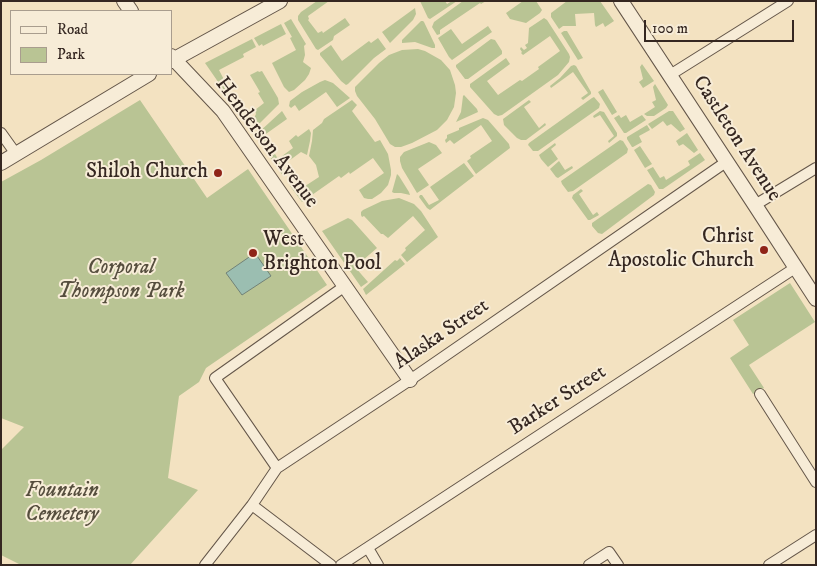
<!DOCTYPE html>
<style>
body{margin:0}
#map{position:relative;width:817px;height:566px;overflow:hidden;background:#f3e2c1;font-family:"IM FELL DW Pica",serif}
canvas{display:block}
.frame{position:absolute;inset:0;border:2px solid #352721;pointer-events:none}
.legend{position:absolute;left:10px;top:10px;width:162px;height:65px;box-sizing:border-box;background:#f7ecd7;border:1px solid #a99d8e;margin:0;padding:6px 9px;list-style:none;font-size:15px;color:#352721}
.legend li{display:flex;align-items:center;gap:10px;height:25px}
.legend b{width:25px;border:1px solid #a99d8e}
.scale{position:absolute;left:644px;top:20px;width:150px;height:22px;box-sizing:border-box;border:2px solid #352721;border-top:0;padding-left:6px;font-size:15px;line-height:18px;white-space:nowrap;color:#352721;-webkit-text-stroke:4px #f7ecd7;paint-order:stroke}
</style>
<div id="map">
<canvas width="817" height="566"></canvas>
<div class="frame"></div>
<ul class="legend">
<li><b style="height:6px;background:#f7ecd7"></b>Road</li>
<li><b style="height:14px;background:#b9c494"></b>Park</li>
</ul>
<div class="scale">100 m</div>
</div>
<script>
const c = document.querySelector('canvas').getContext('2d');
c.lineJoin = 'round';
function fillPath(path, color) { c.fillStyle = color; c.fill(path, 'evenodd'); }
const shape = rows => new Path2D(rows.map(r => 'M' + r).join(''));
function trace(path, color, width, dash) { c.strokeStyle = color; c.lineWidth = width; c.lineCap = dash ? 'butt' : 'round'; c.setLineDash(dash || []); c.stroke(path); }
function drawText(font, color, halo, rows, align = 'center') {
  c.font = font + ' "IM FELL DW Pica",serif'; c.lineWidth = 4; c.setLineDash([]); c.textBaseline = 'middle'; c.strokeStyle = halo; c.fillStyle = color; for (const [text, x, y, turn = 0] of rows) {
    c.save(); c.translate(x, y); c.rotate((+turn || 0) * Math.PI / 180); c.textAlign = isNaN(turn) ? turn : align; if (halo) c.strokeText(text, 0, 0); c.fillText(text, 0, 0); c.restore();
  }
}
fillPath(shape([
 [317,1,329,1,308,16,309,19,308,20,318,33,322,31,323,33,345,18,350,25,334,36,333,40,318,50,316,49,298,20,298,16,301,12],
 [420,1,445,1,447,4,452,1,457,1,430,19,428,18],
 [463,1,486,1,481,4,480,3,440,30,440,34,437,35,432,27,434,22],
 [523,1,536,1,542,10,540,13,526,23,510,19,506,13],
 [567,1,600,1,614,21,605,27,603,23,596,27,595,25,594,13,575,14,576,26,563,26,559,29,551,17,551,13],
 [415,8,416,14,413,20,390,43,382,32],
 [544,18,547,20,569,54,570,57,569,62,558,75,502,115,498,116,494,114,470,87,470,84,506,58,510,64,487,81,498,95,520,80,522,81,539,69,538,67,560,51,550,36,523,55,521,53,522,52,520,49,521,47,524,50,527,48,525,45,528,43,529,28],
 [291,19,306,44,304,46,305,55,303,62,311,68,309,74,305,80,294,90,289,92,284,87,272,63,296,50,290,38,292,37,284,23],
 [421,21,423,21,424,22,435,45,435,48,432,48,415,42,402,43,402,40],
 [281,24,286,34,263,46,262,44,259,46,254,38],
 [488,26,492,32,452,60,449,57,438,38,451,29,462,44],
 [564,31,567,31,583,58,578,60,561,33],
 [378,38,386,49,374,58,348,84,346,85,341,81,320,55,320,53,331,45,342,61,369,41,371,43],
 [252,39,256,47,243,54,244,57,219,70,234,99,232,102,205,63],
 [491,39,495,40,502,51,502,54,468,79,465,79,456,67,456,65],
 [418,49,425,51,441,60,450,70,455,85,456,93,454,107,447,120,437,130,412,143,401,147,395,147,390,144,375,119,357,96,355,91,355,87,379,63,389,55,402,50],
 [642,64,654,81,643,88,639,82,643,79,640,67],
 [574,65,576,66,591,92,591,94,583,100,581,98,588,93,573,72,551,88,550,86,560,78,571,66],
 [258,71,259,72,262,71,278,98,279,104,255,128,252,129,250,128,239,113,244,114,252,122,256,114,255,110,264,103,258,93,260,92,250,75],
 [325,80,333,83,350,98,337,107,326,92,299,111,295,105,291,108,289,106,290,101,302,92,320,82],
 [655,84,668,105,666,108,654,116,647,116,644,114,655,107,652,102,656,100,653,87],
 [603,89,617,112,612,115,598,92],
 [464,95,477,109,478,112,456,122,461,112,463,96],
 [594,97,600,104,599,108,538,151,533,151,529,146,528,145,529,143,592,98],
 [140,100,207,198,248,169,327,285,206,368,199,382,179,396,168,478,198,490,130,565,21,565,1,555,1,450,24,427,1,418,1,182,41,160],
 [352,100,357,105,352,111,375,142,380,140,388,154,391,170,391,175,388,185,381,193,372,199,368,199,364,198,359,190,384,173,373,158,350,174,349,172,341,178,339,176,302,202,290,186,294,185,299,190,319,177,316,165,309,156,312,141,313,130,322,123,324,119],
 [529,100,531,102,524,107,539,128,545,123,546,125,526,140,521,140,517,138,504,125,503,119],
 [282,111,287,119,263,136,274,151,268,155,258,140,257,135,258,133],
 [600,111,604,112,617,133,617,136,609,143,608,141,614,136,600,115,594,118,593,116],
 [669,111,673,111,685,129,680,132,671,124,667,126,663,121,652,129,648,124],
 [619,115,621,118,626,115,630,122,642,115,646,120,626,133,624,133,614,118],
 [483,118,488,120,509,144,510,148,476,174,467,161,471,158,470,156,492,141,481,125,454,144,450,140,446,143,445,140,447,138,447,135,459,130,459,128],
 [647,125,650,130,639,136,642,142,633,147,632,147,627,139,627,137],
 [309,129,311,133,310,141,307,155,301,152,282,166,286,173,283,176,270,157,275,154,278,159,293,148,289,141,296,135,298,137],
 [687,133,698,150,694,153,683,144,679,146,676,141],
 [620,140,623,141,628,149,627,153,573,191,568,192,562,184,561,181],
 [429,142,436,145,442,153,418,169,429,185,417,193,402,168,400,161,400,157,404,152],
 [555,143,556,145,551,149,558,159,548,167,541,159,539,155],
 [640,146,652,164,645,168,634,150],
 [700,153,705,160,663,189,659,189,647,170,653,167,660,178,664,176,666,180,690,165,688,161],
 [559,161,565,170,572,166,573,168,558,178,556,177,550,169],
 [464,163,474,176,430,210,427,208,419,197,420,195,422,195,429,205,439,200,430,187],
 [397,174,399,176,409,192,410,195,401,193,394,193,392,192],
 [648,184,651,185,655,192,654,195,602,234,598,233,592,226,592,223],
 [581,189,583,191,579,194,593,215,597,212,599,215,590,220,588,220,572,198,573,195],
 [399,198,414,204,421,211,438,237,407,262,401,255,406,250,405,248,425,230,413,216,388,238,383,234,381,234,364,216,362,217,361,215,361,212,363,210,382,201],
 [348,218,352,220,377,248,355,267,368,282,361,287,322,231],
 [400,258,405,264,366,295,363,289,395,260,397,261],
 [790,283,815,322,749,365,764,388,753,394,730,358,749,345,733,320]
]), '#b9c494');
const water = shape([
 [255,253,271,276,242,295,226,273,255,253]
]);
fillPath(water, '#9bbeb1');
trace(water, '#728277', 1);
const minor = shape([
 [670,75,788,1],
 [1,133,16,154],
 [755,205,816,168],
 [760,394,816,482],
 [277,468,215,378,345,286],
 [252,505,331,565],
 [368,548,378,565],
 [205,565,252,505,277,468,410,380,726,162],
 [341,565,795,268],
 [589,565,609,552,618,565],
 [769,565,816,535]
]);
const tertiary = shape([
 [124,1,131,11],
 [621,1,755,205,816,299],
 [171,56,223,111,410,380],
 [171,61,280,1],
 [1,163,149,74]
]);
trace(minor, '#645649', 12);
trace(tertiary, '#645649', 16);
trace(minor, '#f7ecd7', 10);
trace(tertiary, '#f7ecd7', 14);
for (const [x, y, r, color] of [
 [218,173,5,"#8f2418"],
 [764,250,5,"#8f2418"],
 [253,253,5,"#8f2418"]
]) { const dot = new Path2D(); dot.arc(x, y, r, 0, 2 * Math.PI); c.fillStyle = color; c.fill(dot); trace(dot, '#f7ecd7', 2); }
drawText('21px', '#352721', '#f7ecd7', [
 ["Castleton Avenue",736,139,57],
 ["Henderson Avenue",266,143,53],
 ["Alaska Street",442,335,-34],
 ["Barker Street",558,401,-33]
]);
drawText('21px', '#352721', '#f7ecd7', [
 ["Shiloh Church",208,173],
 ["Christ",754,238],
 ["Apostolic Church",754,262],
 ["West",263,241,"left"],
 ["Brighton Pool",263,265,"left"]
], 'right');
drawText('italic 21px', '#564e3e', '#f7ecd7', [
 ["Corporal",121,269],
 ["Thompson Park",121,293],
 ["Fountain",62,492],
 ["Cemetery",62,516]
]);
</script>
